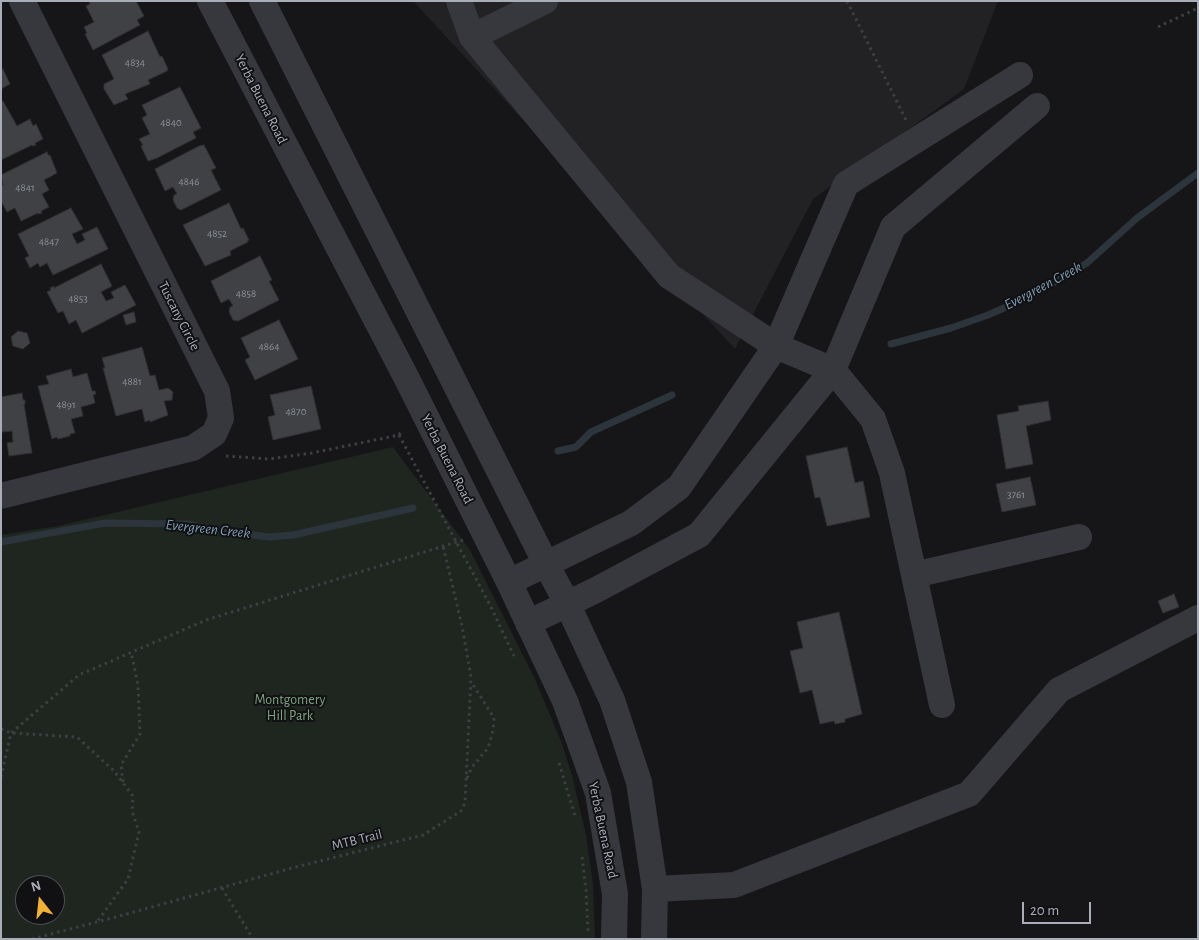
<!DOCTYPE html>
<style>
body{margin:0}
#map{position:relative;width:1199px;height:940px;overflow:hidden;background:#161618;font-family:"Alegreya Sans",sans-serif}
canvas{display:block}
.frame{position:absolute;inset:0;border:2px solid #a8adb8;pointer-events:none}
.north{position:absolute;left:15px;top:875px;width:50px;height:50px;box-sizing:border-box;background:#111113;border:1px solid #4d4f55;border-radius:50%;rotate:344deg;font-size:14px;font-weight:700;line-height:20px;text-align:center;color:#a8adb8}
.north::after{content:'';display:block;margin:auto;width:18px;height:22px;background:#f2b134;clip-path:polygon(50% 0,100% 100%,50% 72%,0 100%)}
.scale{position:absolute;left:1022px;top:902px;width:69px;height:22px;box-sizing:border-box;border:2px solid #a8adb8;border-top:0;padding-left:6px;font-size:15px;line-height:18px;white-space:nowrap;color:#a8adb8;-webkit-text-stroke:4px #111113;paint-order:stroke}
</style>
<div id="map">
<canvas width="1199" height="940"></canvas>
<div class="frame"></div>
<div class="north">N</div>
<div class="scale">20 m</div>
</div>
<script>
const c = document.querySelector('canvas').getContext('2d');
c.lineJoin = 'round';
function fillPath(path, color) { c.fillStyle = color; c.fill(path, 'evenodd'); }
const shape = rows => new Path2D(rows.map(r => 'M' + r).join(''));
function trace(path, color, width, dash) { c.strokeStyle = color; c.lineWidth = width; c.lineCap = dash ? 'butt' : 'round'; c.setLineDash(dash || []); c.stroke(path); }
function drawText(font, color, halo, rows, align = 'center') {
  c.font = font + ' "Alegreya Sans",sans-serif'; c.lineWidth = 4; c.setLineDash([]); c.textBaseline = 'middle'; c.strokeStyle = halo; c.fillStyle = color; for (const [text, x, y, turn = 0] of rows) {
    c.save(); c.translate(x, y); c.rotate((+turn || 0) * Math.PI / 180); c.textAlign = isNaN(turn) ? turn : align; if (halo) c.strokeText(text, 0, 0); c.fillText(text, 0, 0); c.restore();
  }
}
fillPath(shape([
 [413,1,998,1,964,89,813,199,735,349]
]), '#222225');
fillPath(shape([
 [393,447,470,550,534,677,561,741,572,775,586,835,593,884,595,939,1,939,1,535,58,526],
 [25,885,55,885,55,915,25,915]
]), '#1e261f');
trace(shape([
 [891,344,951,328,988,315,1024,299,1059,280,1087,263,1137,218,1198,173],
 [558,451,576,447,591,432,672,395],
 [1,542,105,523,188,524,214,530,269,537,293,535,413,508]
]), '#2c353c', 7);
const building = shape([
 [89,1,136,1,144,16,137,20,140,25,93,50,85,34,87,33,84,27,94,22,86,6,90,4,89,1],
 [148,31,160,57,162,56,168,69,167,71,148,80,150,84,125,94,128,99,114,105,104,89,104,84,114,79,102,55,148,31],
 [3,69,10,84,1,89,1,70,3,69],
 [180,87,201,128,193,132,196,138,157,158,148,161,141,146,143,145,139,139,150,134,142,118,147,115,142,105,180,87],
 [3,101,17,126,30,119,33,126,36,124,43,139,35,143,36,145,33,146,32,145,1,160,1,102,3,101],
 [204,145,216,168,211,170,221,190,181,210,177,208,173,200,174,195,177,194,173,187,165,191,155,169,199,146,204,145],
 [47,152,49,156,50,155,57,173,44,180,49,190,42,194,49,207,41,211,42,213,38,214,38,213,21,221,15,208,7,212,1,201,1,186,3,185,1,175,47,152],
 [229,203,241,229,243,228,249,240,247,241,248,242,230,251,231,255,205,266,183,225,229,203],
 [71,208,83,229,72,234,77,244,85,240,82,234,97,227,108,249,53,275,47,263,40,267,38,263,30,268,25,258,29,256,18,234,71,208],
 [260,256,272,280,269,281,279,300,238,321,233,320,229,312,230,307,233,306,229,299,221,303,211,281,260,256],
 [101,264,112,286,101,292,106,301,114,298,111,292,125,285,136,305,82,333,76,320,69,324,63,311,58,313,47,292,51,290,50,288,54,286,54,288,101,264],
 [134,312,136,322,126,325,123,315,134,312],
 [279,320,298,359,255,380,245,360,250,357,241,338,279,320],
 [18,331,27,333,30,343,23,349,13,346,11,337,18,331],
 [142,347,150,376,155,375,159,390,168,388,173,392,172,400,164,401,168,415,150,422,150,420,145,422,142,409,116,416,103,368,105,368,102,358,142,347],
 [71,369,73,377,87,373,92,391,95,391,96,394,93,395,95,403,81,407,83,416,71,419,75,433,70,434,70,436,58,439,57,437,52,439,38,386,49,384,46,376,71,369],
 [311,386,321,429,273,440,268,417,275,415,270,395,311,386],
 [22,393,23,400,25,400,25,404,24,404,32,453,9,456,7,443,13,442,12,431,1,432,1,397,22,393],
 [1048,401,1051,420,1026,426,1033,464,1006,469,997,415,1019,411,1018,406,1048,401],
 [847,447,855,483,863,481,870,517,827,526,820,497,815,498,806,456,847,447],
 [1030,477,1036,505,1002,512,996,484,1030,477],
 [1174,594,1179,607,1163,613,1158,601,1174,594],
 [839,612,862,714,845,719,845,722,835,724,834,721,820,724,812,690,800,693,790,651,803,648,797,622,839,612]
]);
fillPath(building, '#404145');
trace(building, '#303034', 1);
trace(shape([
 [847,1,906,120],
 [1158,27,1198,8],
 [399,435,491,607,514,656],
 [226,456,269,459,312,453,399,435,401,432],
 [1,729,11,733,77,737,114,771,133,796,132,811,139,832,128,879,97,922],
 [559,763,576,819],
 [1,777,11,733,79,675,206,620,463,540],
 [467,778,472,767,488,748,493,731,494,718,472,683],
 [123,782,121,765,140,734,138,685,131,652],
 [582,857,586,890,588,931],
 [222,888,253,939],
 [32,939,116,917,292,868,423,835,461,811,465,803,471,677,462,626,443,546]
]), '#3d3f44', 3, [2.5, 4]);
trace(shape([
 [210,1,405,375,509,582,565,701,598,793,615,894,614,939],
 [262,1,546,564,567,603,612,700,639,782,655,889,654,939],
 [459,1,472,37,669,276,776,346,833,370,873,419,892,473,942,705],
 [472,37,545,1],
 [1,496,193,448,214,434,221,418,217,391,22,1],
 [914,575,1079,537],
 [509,582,631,523,679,487,776,346,846,184,1020,75],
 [528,623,596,590,699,535,833,370,893,227,1037,106],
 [655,889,734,885,969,794,1059,690,1198,618]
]), '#37383d', 26);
drawText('11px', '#8e929b', null, [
 ["4834",135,63],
 ["4840",171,123],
 ["4846",189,182],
 ["4841",25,188],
 ["4852",217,234],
 ["4847",49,242],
 ["4858",246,294],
 ["4853",78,299],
 ["4864",269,347],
 ["4881",132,382],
 ["4891",66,405],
 ["4870",296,412],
 ["3761",1016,495]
]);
drawText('14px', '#a8adb8', '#111113', [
 ["Yerba Buena Road",261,99,63],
 ["Tuscany Circle",179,316,63],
 ["Yerba Buena Road",447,459,63],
 ["Yerba Buena Road",603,830,78],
 ["MTB Trail",357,840,-14]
]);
drawText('14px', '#7fa381', '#111113', [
 ["Montgomery",290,700],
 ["Hill Park",290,716]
]);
drawText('italic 15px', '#7f9bb3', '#111113', [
 ["Evergreen Creek",1043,286,-28],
 ["Evergreen Creek",208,529,6]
]);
</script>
